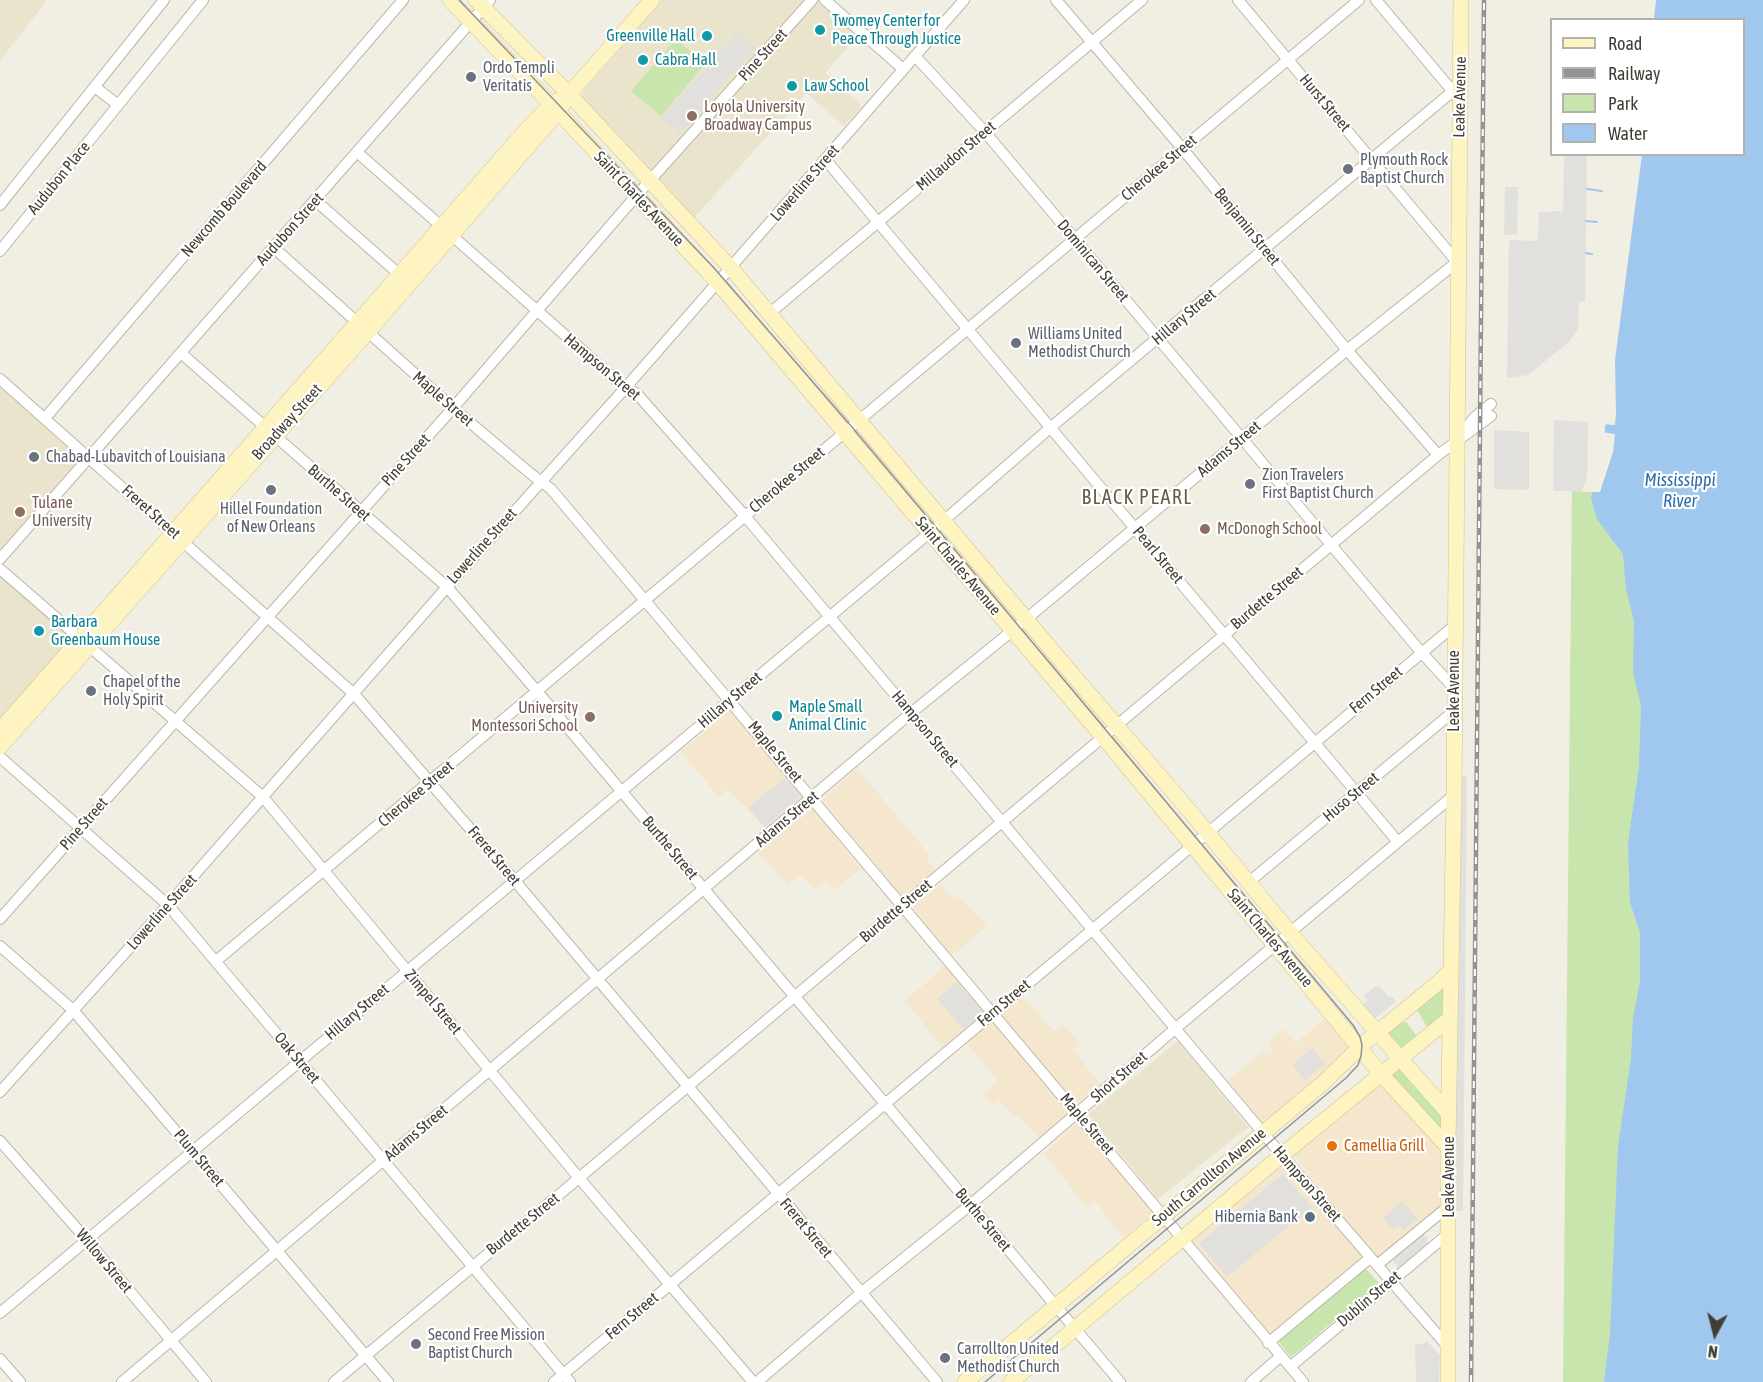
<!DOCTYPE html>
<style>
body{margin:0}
#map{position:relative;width:1763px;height:1382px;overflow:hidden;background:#f1eee3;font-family:"Asap Condensed",sans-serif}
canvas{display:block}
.legend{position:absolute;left:1550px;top:18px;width:195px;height:138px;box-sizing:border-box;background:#fff;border:2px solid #b4b2ae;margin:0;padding:8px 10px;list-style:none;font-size:18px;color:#433e34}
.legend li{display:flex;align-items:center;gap:12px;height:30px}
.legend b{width:30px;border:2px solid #b4b2ae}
.north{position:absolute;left:1685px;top:1304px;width:60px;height:60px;-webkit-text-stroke:4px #fff;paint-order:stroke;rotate:187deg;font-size:16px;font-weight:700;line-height:24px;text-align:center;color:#433e34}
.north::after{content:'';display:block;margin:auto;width:21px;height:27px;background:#433e34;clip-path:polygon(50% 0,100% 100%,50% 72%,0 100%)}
</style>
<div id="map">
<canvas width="1763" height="1382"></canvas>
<ul class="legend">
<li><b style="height:8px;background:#fdf4c1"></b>Road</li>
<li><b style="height:8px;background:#939393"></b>Railway</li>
<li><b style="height:16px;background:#c7e5ac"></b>Park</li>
<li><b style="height:16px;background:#a0c7ee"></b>Water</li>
</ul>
<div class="north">N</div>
</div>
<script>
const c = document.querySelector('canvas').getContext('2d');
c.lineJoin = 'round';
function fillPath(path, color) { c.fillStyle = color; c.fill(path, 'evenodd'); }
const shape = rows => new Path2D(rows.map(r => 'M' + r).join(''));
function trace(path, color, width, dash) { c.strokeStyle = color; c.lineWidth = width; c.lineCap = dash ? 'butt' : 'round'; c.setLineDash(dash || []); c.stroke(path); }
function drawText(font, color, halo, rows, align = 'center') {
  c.font = font + ' "Asap Condensed",sans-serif'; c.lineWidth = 4.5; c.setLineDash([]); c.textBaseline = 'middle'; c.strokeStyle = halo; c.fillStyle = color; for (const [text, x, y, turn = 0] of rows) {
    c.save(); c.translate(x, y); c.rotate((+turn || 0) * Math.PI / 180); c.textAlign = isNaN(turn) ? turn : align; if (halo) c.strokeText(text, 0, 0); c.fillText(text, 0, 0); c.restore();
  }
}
fillPath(shape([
 [728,711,732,713,749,732,805,799,767,830,728,789,719,797,681,752],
 [857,768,922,846,928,855,927,859,936,871,905,898,901,896,823,800],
 [812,808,861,869,834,890,826,881,815,889,801,874,788,885,758,853],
 [941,884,955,901,959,897,987,926,950,957,914,908,915,905],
 [949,962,988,1011,943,1048,905,1001],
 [1021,995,1054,1031,1062,1025,1081,1043,1073,1050,1101,1084,1076,1104,1001,1018,1001,1012],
 [1329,1015,1352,1047,1265,1126,1228,1081,1260,1053,1270,1052,1275,1054,1268,1044,1282,1029,1296,1043],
 [990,1022,995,1023,1068,1112,1065,1117,1040,1139,1020,1117,1015,1117,999,1100,993,1104,983,1093,998,1081,966,1043],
 [1378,1081,1443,1149,1445,1202,1378,1256,1373,1254,1291,1152],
 [1076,1125,1081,1125,1153,1213,1123,1238,1095,1201,1086,1207,1044,1153],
 [1282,1155,1366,1256,1272,1345,1183,1238]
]), '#f4e7ce');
fillPath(shape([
 [0,0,47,0,0,61],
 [662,0,825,0,861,32,825,73,862,106,844,126,806,93,692,220,583,99,582,94,585,89],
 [0,379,89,457,0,559],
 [0,569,80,639,0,730],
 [1178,1041,1248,1127,1158,1199,1088,1114]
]), '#eae4cd');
fillPath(shape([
 [676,39,705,64,661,116,631,91],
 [1572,491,1593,492,1634,542,1645,717,1630,903,1640,933,1644,956,1614,1336,1604,1382,1563,1382],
 [1445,983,1446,1015,1428,1029,1416,1008],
 [1406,1022,1415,1033,1417,1039,1402,1051,1387,1034,1401,1023],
 [1401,1063,1445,1112,1444,1133,1388,1073],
 [1365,1268,1379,1283,1291,1357,1278,1341]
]), '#c7e5ac');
fillPath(shape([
 [737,32,755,47,680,134,662,118],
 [1564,155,1587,155,1585,301,1579,302,1578,329,1568,343,1528,375,1507,378,1509,240,1538,241,1539,212,1563,211],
 [1505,187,1518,187,1517,235,1504,235],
 [1554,420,1588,422,1587,478,1582,491,1553,491],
 [1494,430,1529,432,1529,490,1494,489],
 [1467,775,1463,1211,1454,1211,1459,777],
 [786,777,801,796,765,827,748,808],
 [956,982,984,1013,963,1029,937,999],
 [1376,986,1380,987,1390,998,1392,997,1396,1001,1375,1018,1363,1004,1368,1000,1364,995],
 [1312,1048,1325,1064,1305,1080,1292,1065],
 [1283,1174,1312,1207,1227,1277,1199,1243],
 [1402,1201,1418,1219,1404,1230,1399,1225,1393,1229,1383,1218],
 [1425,1230,1424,1237,1427,1236,1428,1244,1397,1271,1397,1264,1394,1264,1393,1256],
 [1427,1341,1440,1355,1439,1382,1416,1382,1415,1343,1423,1345]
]), '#e2e0dc');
fillPath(shape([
 [1656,0,1763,0,1763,1382,1604,1382,1610,1334,1618,1147,1631,1058,1633,1018,1640,981,1640,933,1630,903,1628,843,1639,767,1641,706,1633,672,1634,621,1626,589,1623,554,1597,519,1591,498,1602,458,1633,155,1744,154,1744,20,1654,19]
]), '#a0c7ee');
fillPath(shape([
 [1630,154,1642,155,1615,360,1616,413,1615,425,1613,425,1602,424,1604,337],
 [1601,432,1615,434,1613,452,1600,492,1590,492,1595,482]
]), '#f1eee3');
trace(shape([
 [1587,189,1602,191],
 [1586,221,1597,222],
 [1586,253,1592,254]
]), '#a0c7ee', 2);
const street = shape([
 [825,0,903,69],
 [1056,0,1182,148,1347,350,1438,455],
 [1376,0,1449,87,1460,88],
 [915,56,985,132,1421,652,1454,688],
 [95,87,118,105],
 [358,153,616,380,638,395,745,516,1274,1146,1449,1348],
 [825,159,1398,842],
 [315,200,400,275],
 [0,205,164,0],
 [273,247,453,408,531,474,551,489,1303,1382],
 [0,251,203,0],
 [770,313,1142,0],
 [181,353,447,587,536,690,1120,1382],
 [0,379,354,694,515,881,937,1382],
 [45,418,403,0],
 [1466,428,1475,417,1491,404],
 [0,559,490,0],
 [0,569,263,797,579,1178,753,1382],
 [0,757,168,905,570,1382],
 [1249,882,1454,711],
 [0,919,453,408,636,196,812,0],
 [0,946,73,1010,388,1382],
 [216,961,1359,0],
 [0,1092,168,905,447,587,627,386,964,0],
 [0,1141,86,1239,206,1382],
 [1377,1265,1449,1206],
 [0,1313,940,524,1050,428,1447,96,1460,88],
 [1268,1343,1370,1258],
 [0,1359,20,1382],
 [1290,1367,1449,1233],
 [122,1382,911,713,1018,626,1347,350,1457,262,1238,0],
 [334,1382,579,1178,1438,455,1491,416],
 [554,1382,1455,625],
 [757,1382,861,1293,970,1205,1176,1028,1454,795],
 [1251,1382,1281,1356]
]);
const secondary = shape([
 [450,0,551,104,718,283,1103,737,1381,1074,1448,1147],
 [476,0,569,94,731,268,1067,668,1182,802,1298,942,1449,1114],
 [0,730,521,136,551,104,559,100],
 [0,747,367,333,558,112,569,94,652,0],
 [965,1382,1323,1083,1362,1045,1438,983,1451,970],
 [1011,1382,1282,1155,1450,1018],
 [1448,1382,1448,1147,1454,795,1461,0]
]);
trace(street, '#bcb6a6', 12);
trace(secondary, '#d1c594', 16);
trace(street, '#fff', 10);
trace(secondary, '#fdf4c1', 15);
trace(shape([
 [459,0,714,268,852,427,1353,1025,1360,1037,1362,1045,1361,1056,1358,1065,1346,1078,985,1382]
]), '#939393', 1.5);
const rail = shape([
 [1471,1382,1484,0]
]);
trace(rail, '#939393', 4.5);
trace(rail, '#fff', 2, [7]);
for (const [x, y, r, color] of [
 [820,30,6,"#0f9aa8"],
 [707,36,6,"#0f9aa8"],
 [643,60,6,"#0f9aa8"],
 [471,77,6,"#6b7280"],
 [792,86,6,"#0f9aa8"],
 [692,116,6,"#8d6e63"],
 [1348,169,6,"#6b7280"],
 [1016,343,6,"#6b7280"],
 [34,457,6,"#6b7280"],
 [1250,484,6,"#6b7280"],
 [271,490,6,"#6b7280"],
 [20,512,6,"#8d6e63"],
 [1205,529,6,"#8d6e63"],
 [39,631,6,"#0f9aa8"],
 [91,691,6,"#6b7280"],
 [777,716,6,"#0f9aa8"],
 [590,717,6,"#8d6e63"],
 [1332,1146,6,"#e8710a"],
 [1310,1217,6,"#5c6f8a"],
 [416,1344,6,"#6b7280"],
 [945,1358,6,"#6b7280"]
]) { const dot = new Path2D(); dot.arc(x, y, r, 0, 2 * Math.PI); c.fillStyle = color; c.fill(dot); trace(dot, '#fff', 2); }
drawText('16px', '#0d838f', '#fff', [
 ["Twomey Center for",832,21],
 ["Peace Through Justice",832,39],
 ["Greenville Hall",695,36,"right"],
 ["Cabra Hall",655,60],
 ["Law School",804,86],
 ["Barbara",51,622],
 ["Greenbaum House",51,640],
 ["Maple Small",789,707],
 ["Animal Clinic",789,725]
], 'left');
drawText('16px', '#433e34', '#fff', [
 ["Pine Street",763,55,-48],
 ["Leake Avenue",1460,97,-89],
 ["Hurst Street",1325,103,50],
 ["Millaudon Street",956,156,-40],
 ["Cherokee Street",1159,168,-40],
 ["Audubon Place",59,178,-51],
 ["Lowerline Street",805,183,-49],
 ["Saint Charles Avenue",639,199,47],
 ["Newcomb Boulevard",224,209,-49],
 ["Benjamin Street",1247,227,51],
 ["Audubon Street",290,229,-48],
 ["Dominican Street",1093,261,50],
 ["Hillary Street",1184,317,-40],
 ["Hampson Street",602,367,40],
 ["Maple Street",443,399,41],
 ["Broadway Street",287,422,-48],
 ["Adams Street",1229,449,-40],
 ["Pine Street",406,460,-48],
 ["Cherokee Street",787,480,-40],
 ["Burthe Street",339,493,41],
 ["Freret Street",151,512,42],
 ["Lowerline Street",482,546,-48],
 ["Pearl Street",1158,555,50],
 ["Saint Charles Avenue",958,566,50],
 ["Burdette Street",1267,598,-40],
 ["Fern Street",1376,690,-40],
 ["Leake Avenue",1454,691,-90],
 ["Hillary Street",730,700,-40],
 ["Hampson Street",925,729,50],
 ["Maple Street",775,752,50],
 ["Cherokee Street",416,794,-40],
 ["Huso Street",1351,797,-40],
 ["Adams Street",787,819,-40],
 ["Pine Street",84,824,-49],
 ["Burthe Street",670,848,50],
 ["Freret Street",494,856,50],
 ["Burdette Street",896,911,-40],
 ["Lowerline Street",162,912,-48],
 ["Saint Charles Avenue",1270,938,50],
 ["Zimpel Street",433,1002,50],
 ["Fern Street",1004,1003,-40],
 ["Hillary Street",357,1012,-40],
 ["Oak Street",297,1058,50],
 ["Short Street",1119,1077,-41],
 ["Maple Street",1087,1124,50],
 ["Adams Street",416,1133,-40],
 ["Plum Street",199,1158,50],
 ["South Carrollton Avenue",1209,1177,-40],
 ["Leake Avenue",1449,1177,-90],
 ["Hampson Street",1307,1184,49],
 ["Burthe Street",983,1220,50],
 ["Burdette Street",523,1224,-39],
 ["Freret Street",806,1228,50],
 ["Willow Street",104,1261,50],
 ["Dublin Street",1369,1299,-40],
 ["Fern Street",632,1316,-40]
]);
drawText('16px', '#5b616d', '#fff', [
 ["Ordo Templi",483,68],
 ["Veritatis",483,86],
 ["Plymouth Rock",1360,160],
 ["Baptist Church",1360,178],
 ["Williams United",1028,334],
 ["Methodist Church",1028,352],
 ["Chabad-Lubavitch of Louisiana",46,457],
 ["Zion Travelers",1262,475],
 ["First Baptist Church",1262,493],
 ["Hillel Foundation",271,509,"center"],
 ["of New Orleans",271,527,"center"],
 ["Chapel of the",103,682],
 ["Holy Spirit",103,700],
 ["Second Free Mission",428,1335],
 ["Baptist Church",428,1353],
 ["Carrollton United",957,1349],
 ["Methodist Church",957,1367]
], 'left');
drawText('16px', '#785e54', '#fff', [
 ["Loyola University",704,107],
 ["Broadway Campus",704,125],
 ["Tulane",32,503],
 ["University",32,521],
 ["McDonogh School",1217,529],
 ["University",578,708,"right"],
 ["Montessori School",578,726,"right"]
], 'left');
drawText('16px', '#c56008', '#fff', [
 ["Camellia Grill",1344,1146]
], 'left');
drawText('16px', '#4e5e75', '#fff', [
 ["Hibernia Bank",1298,1217]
], 'right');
drawText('italic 18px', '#306dab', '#fff', [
 ["Mississippi",1680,480],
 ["River",1680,501]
]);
c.letterSpacing = '1.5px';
drawText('20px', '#655d4b', '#fff', [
 ["BLACK PEARL",1137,498]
]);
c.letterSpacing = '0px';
</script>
